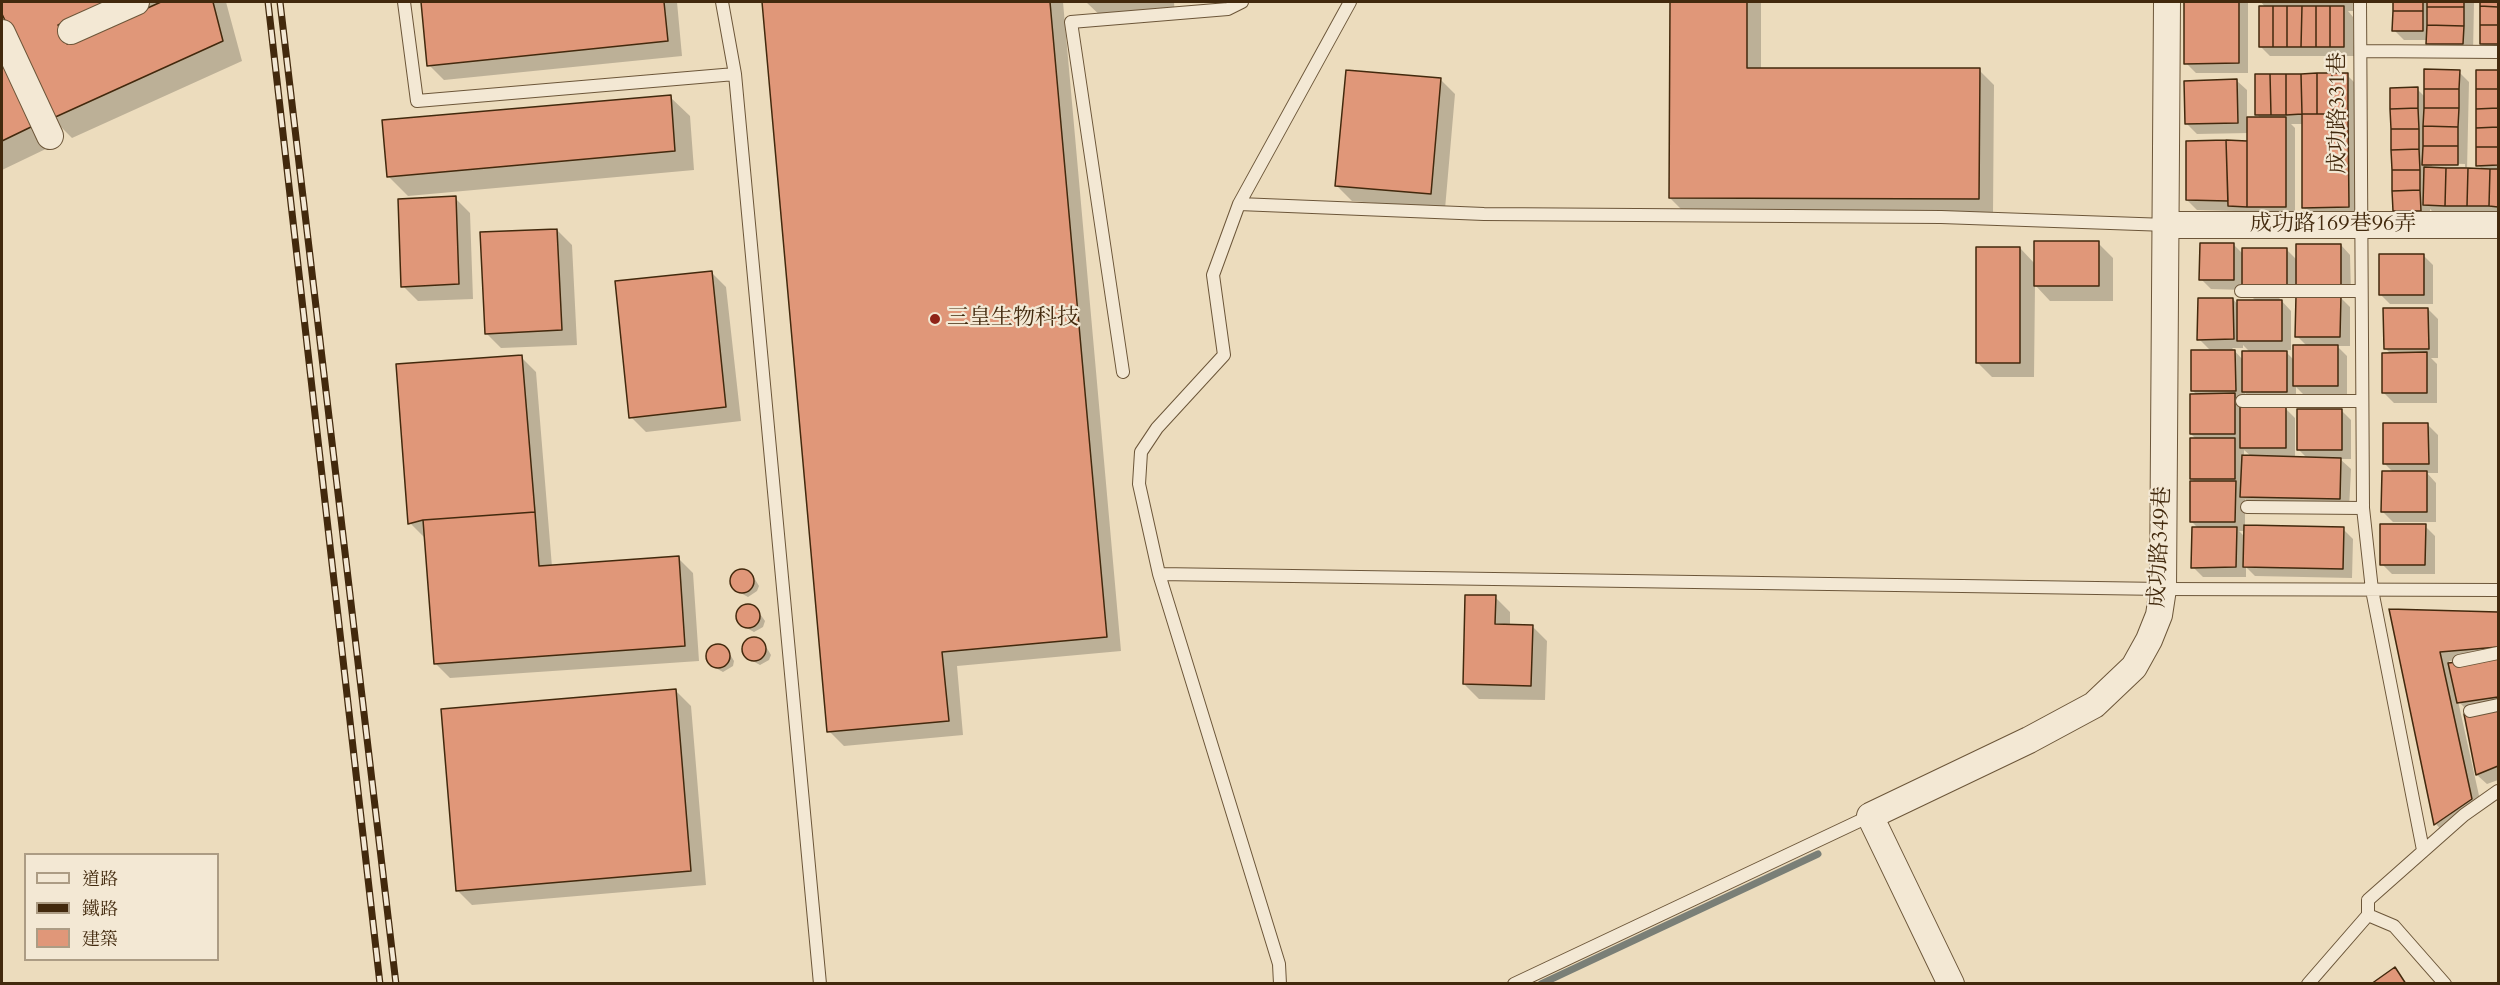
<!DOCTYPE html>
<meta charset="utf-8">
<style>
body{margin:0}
#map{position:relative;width:2500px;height:985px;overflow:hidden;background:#ecdcbd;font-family:Cardo,"Noto Serif TC",serif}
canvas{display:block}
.frame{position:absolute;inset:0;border:3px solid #42290d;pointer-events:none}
.legend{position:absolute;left:24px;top:853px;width:195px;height:108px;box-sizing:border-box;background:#f3e8d4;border:2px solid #ac9c84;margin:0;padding:8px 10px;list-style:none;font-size:18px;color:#42290d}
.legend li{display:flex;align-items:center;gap:12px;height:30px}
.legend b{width:30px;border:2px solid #ac9c84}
</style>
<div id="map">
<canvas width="2500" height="985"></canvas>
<div class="frame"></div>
<ul class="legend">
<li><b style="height:8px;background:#f3e8d4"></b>道路</li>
<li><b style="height:8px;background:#42290d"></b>鐵路</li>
<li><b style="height:16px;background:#e09779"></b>建築</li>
</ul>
</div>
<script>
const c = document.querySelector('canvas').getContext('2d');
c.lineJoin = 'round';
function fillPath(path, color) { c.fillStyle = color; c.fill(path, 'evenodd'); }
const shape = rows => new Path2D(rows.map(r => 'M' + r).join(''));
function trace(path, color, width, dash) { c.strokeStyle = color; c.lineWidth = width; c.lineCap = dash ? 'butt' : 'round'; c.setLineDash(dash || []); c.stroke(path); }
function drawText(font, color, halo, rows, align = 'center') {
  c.font = font + ' Cardo,"Noto Serif TC",serif'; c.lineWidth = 4.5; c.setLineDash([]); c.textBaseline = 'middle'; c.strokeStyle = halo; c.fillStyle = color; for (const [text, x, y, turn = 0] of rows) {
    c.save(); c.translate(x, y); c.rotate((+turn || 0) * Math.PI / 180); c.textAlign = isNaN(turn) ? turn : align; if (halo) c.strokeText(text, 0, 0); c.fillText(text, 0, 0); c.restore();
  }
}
fillPath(shape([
 [2,2,226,2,242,61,72,138,52,118,2,10],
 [423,2,677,2,682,56,444,80,429,65],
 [764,2,1063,2,1121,651,957,666,963,735,844,746,829,731],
 [1086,2,1174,2,1175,16,1106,21],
 [1671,2,1761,2,1761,69,1979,70,1994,85,1993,213,1685,213,1670,198],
 [2186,2,2248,2,2248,73,2196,73,2186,63],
 [2261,2,2354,2,2354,11,2348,11,2353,17,2354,56,2270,56,2260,46,2266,8],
 [2394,2,2474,2,2473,54,2438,53,2428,43,2428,40,2404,40,2394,30],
 [2482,2,2498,2,2498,53,2491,53,2481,43],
 [2,39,52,146,2,170],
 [2459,72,2469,82,2467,170,2483,170,2478,165,2477,72,2498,72,2498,216,2435,214,2430,209,2430,220,2404,221,2394,211,2417,89,2425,97],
 [2432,163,2465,164,2465,167,2432,166],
 [2347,75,2357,85,2358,216,2313,217,2303,207,2303,124,2291,124,2295,128,2295,216,2239,215,2235,211,2197,210,2187,200,2249,142,2249,133,2197,134,2187,124,2237,81,2247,90,2247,119,2261,119,2257,114],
 [1440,79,1455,94,1445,209,1352,201,1337,186],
 [670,97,690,116,694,170,408,196,388,176],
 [455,198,470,213,473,299,418,301,403,286],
 [557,230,572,245,577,345,501,348,486,333],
 [2098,243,2113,258,2113,301,2050,301,2035,285,2034,377,1992,377,1977,362,2020,248,2035,264],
 [2234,245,2244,255,2287,250,2298,261,2341,245,2350,255,2351,294,2340,297,2350,307,2350,346,2337,346,2347,356,2347,395,2304,395,2296,387,2296,401,2253,401,2245,393,2245,400,2285,408,2295,418,2295,458,2308,459,2298,449,2341,410,2351,420,2351,459,2340,459,2351,469,2349,509,2252,506,2245,499,2245,527,2343,529,2353,539,2352,578,2255,576,2246,567,2246,577,2203,577,2193,567,2198,528,2192,522,2196,483,2191,478,2197,440,2191,434,2197,395,2192,390,2211,351,2199,339,2233,299,2238,305,2256,301,2245,290,2211,289,2201,279],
 [2279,298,2297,298,2297,336,2307,346,2294,360,2284,350,2291,350,2291,311],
 [2243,345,2250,352,2243,360,2232,348,2243,348],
 [2244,450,2252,457,2244,457],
 [2239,531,2246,531,2245,537],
 [2423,255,2433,265,2433,304,2390,304,2380,294],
 [711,272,726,287,741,421,646,432,631,417],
 [2428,309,2438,319,2438,358,2431,358,2437,364,2437,403,2394,403,2384,393,2391,354,2385,348],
 [521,357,536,372,552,567,678,558,693,573,699,661,450,678,435,663,425,538,410,523],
 [2428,425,2438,435,2438,473,2427,473,2436,483,2436,522,2393,522,2383,512,2394,473,2385,464],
 [2425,526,2435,536,2435,574,2392,574,2382,564],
 [742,570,753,576,759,586,757,591,748,597,737,591,731,581,733,575],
 [1495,597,1510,612,1510,626,1532,626,1547,641,1545,700,1479,699,1464,684],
 [748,605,758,611,765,621,763,627,754,632,743,626,738,616,743,606],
 [2391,610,2498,614,2498,708,2469,712,2458,701,2482,809,2445,834,2436,824],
 [2495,657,2450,665,2449,661],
 [755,638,765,645,771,655,769,660,760,665,749,659,743,649,745,644],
 [718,645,728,651,734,661,733,666,723,672,712,666,707,656,708,650],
 [676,691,691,706,706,885,472,905,457,890],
 [2498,711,2498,780,2487,784,2477,775,2466,716]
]), '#0003');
trace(shape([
 [1541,984,1818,854]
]), '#7a7f77', 7);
const building = shape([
 [2,2,110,2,58,25,67,44,161,2,213,2,223,41,51,119,2,14,2,2],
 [421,2,664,2,668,41,427,66,421,2],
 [762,2,1050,2,1107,637,942,652,949,721,827,732,762,2],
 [1670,2,1747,2,1747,68,1980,68,1979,199,1669,198,1670,2],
 [2184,2,2239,2,2239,63,2184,64,2184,2],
 [2393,2,2423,2,2423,11,2393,11,2393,2],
 [2427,2,2464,2,2464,7,2427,7,2427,2],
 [2480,2,2498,2,2498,7,2480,6,2480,2],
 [2259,6,2273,6,2273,47,2259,47,2259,6],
 [2273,6,2287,6,2287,47,2273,47,2273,6],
 [2287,6,2302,6,2301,47,2287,47,2287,6],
 [2302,6,2316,6,2316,47,2301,47,2302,6],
 [2316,6,2330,6,2330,47,2316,47,2316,6],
 [2330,6,2344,6,2344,47,2330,47,2330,6],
 [2480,6,2498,7,2498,25,2480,25,2480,6],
 [2427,7,2464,7,2464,26,2427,25,2427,7],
 [2393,11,2423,11,2423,31,2392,31,2393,11],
 [2427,25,2464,26,2463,44,2426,44,2427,25],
 [2480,25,2498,25,2498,44,2480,44,2480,25],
 [2,58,33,126,2,141,2,58],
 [2424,69,2460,70,2459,89,2424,89,2424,69],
 [1346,70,1441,78,1431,194,1335,186,1346,70],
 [2476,70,2498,70,2498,89,2476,89,2476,70],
 [2317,73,2332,73,2333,114,2317,114,2317,73],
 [2317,73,2317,114,2302,114,2301,74,2317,73],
 [2332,73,2348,73,2348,114,2333,114,2332,73],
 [2255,74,2270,74,2271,115,2255,115,2255,74],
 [2270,74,2286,74,2286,115,2271,115,2270,74],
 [2286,74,2301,74,2302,114,2286,115,2286,74],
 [2237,79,2238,123,2185,124,2184,81,2237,79],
 [2418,87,2418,108,2390,109,2390,88,2418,87],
 [2424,89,2459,89,2459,108,2424,108,2424,89],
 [2476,89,2498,89,2498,108,2476,109,2476,89],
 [671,95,675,151,387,177,382,120,671,95],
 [2418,108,2419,129,2391,129,2390,109,2418,108],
 [2424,108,2459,108,2458,127,2423,126,2424,108],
 [2498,108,2498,127,2476,128,2476,109,2498,108],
 [2302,114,2348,114,2349,207,2302,208,2302,114],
 [2247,117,2286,117,2286,207,2247,207,2247,117],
 [2423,126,2458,127,2458,146,2423,146,2423,126],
 [2498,127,2498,147,2476,147,2476,128,2498,127],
 [2391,129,2419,129,2419,149,2391,150,2391,129],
 [2226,140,2228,201,2186,200,2186,141,2226,140],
 [2226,140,2247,141,2247,207,2228,206,2226,140],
 [2423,146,2458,146,2458,165,2422,165,2423,146],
 [2476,147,2498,147,2498,165,2476,166,2476,147],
 [2419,149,2420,170,2392,170,2391,150,2419,149],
 [2424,167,2446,168,2445,206,2423,205,2424,167],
 [2446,168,2468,168,2467,206,2445,206,2446,168],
 [2468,168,2490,169,2489,206,2467,206,2468,168],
 [2490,169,2498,169,2498,207,2489,206,2490,169],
 [2392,170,2420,170,2420,190,2392,191,2392,170],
 [2420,190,2421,211,2393,211,2392,191,2420,190],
 [456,196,459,284,401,287,398,199,456,196],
 [557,229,562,330,485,334,480,232,557,229],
 [2034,241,2099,241,2099,286,2034,286,2034,241],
 [2200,243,2234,243,2234,280,2199,280,2200,243],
 [2296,244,2341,244,2341,285,2296,285,2296,244],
 [1976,247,2020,247,2020,363,1976,363,1976,247],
 [2242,248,2287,248,2287,289,2242,289,2242,248],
 [2379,254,2424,254,2424,295,2379,295,2379,254],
 [712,271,726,407,629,418,615,281,712,271],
 [2296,296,2341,296,2340,337,2295,337,2296,296],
 [2198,298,2233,298,2234,339,2197,340,2198,298],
 [2237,300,2282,300,2282,341,2237,341,2237,300],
 [2383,308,2428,308,2429,349,2384,349,2383,308],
 [2293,345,2338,345,2338,386,2293,386,2293,345],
 [2191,350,2235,350,2236,391,2191,391,2191,350],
 [2242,351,2287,351,2287,392,2242,392,2242,351],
 [2427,352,2427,393,2382,393,2382,353,2427,352],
 [522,355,535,512,423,520,408,524,396,364,522,355],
 [2235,393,2235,434,2190,434,2190,394,2235,393],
 [2240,407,2286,407,2286,448,2240,448,2240,407],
 [2297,409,2342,409,2342,450,2297,450,2297,409],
 [2383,423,2428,423,2429,464,2383,464,2383,423],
 [2190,438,2235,438,2235,479,2190,479,2190,438],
 [2242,455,2341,458,2340,499,2240,497,2242,455],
 [2382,471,2427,471,2427,512,2381,512,2382,471],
 [2190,481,2236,481,2235,522,2190,522,2190,481],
 [535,512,539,566,679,556,685,646,434,664,423,520,535,512],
 [2380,524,2426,524,2425,565,2380,565,2380,524],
 [2244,525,2344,527,2343,569,2243,567,2244,525],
 [2192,527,2237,527,2236,567,2191,568,2192,527],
 '730 581a12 12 0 1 1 24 0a12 12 0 1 1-24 0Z',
 [1465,595,1496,595,1495,624,1533,625,1531,686,1463,684,1465,595],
 '736 616a12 12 0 1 1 24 0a12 12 0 1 1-24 0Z',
 [2389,609,2498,612,2498,647,2440,652,2472,799,2434,825,2389,609],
 '742 649a12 12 0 1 1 24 0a12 12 0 1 1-24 0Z',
 '706 656a12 12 0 1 1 24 0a12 12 0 1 1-24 0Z',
 [2498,658,2498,697,2457,703,2448,663,2498,658],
 [676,689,691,871,456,891,441,709,676,689],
 [2498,710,2498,766,2476,775,2464,714,2498,710],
 [2395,967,2406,984,2371,984,2395,967]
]);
fillPath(building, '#e09779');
trace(building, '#42290d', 1.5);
const lane = shape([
 [404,2,417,101,735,74],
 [722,2,735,74,820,984],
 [2360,2,2363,508,2372,590,2423,850],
 [2361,51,2498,52],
 [1239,204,1484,214,1941,217,2167,225],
 [2241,291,2361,291],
 [1123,372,1071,22,1228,9,1242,2],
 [2242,401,2362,401],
 [2247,507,2363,508],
 [1159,574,2163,589,2498,590],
 [2459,661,2498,653],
 [2470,711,2498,705],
 [2368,915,2368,900,2464,815,2498,791],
 [1280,984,1279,964,1159,574,1139,484,1141,452,1157,428,1224,355,1213,275,1239,204,1350,2],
 [1514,984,1870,816],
 [2308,984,2368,915,2394,926,2445,984]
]);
const street = shape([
 [71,31,136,2],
 [2,33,50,136],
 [2167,225,2498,225],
 [1951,984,1870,816,2029,740,2094,705,2134,667,2149,640,2159,615,2163,589,2167,2]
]);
trace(lane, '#6c5639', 14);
trace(street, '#6c5639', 28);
trace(lane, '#f3e8d4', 12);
trace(street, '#f3e8d4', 26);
const rail = shape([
 [268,2,380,984],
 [280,2,396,984]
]);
trace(rail, '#42290d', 7);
trace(rail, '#f3e8d4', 4.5, [14]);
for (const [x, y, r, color] of [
 [935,319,6,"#8f2418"]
]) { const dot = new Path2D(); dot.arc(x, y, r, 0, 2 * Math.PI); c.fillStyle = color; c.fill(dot); trace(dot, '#f3e8d4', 2); }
drawText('22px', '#42290d', '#f3e8d4', [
 ["成功路331巷",2339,113,-90],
 ["成功路169巷96弄",2333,225],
 ["成功路349巷",2161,547,-87]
]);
drawText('22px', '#42290d', '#f3e8d4', [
 ["三皇生物科技",947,319]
], 'left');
</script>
